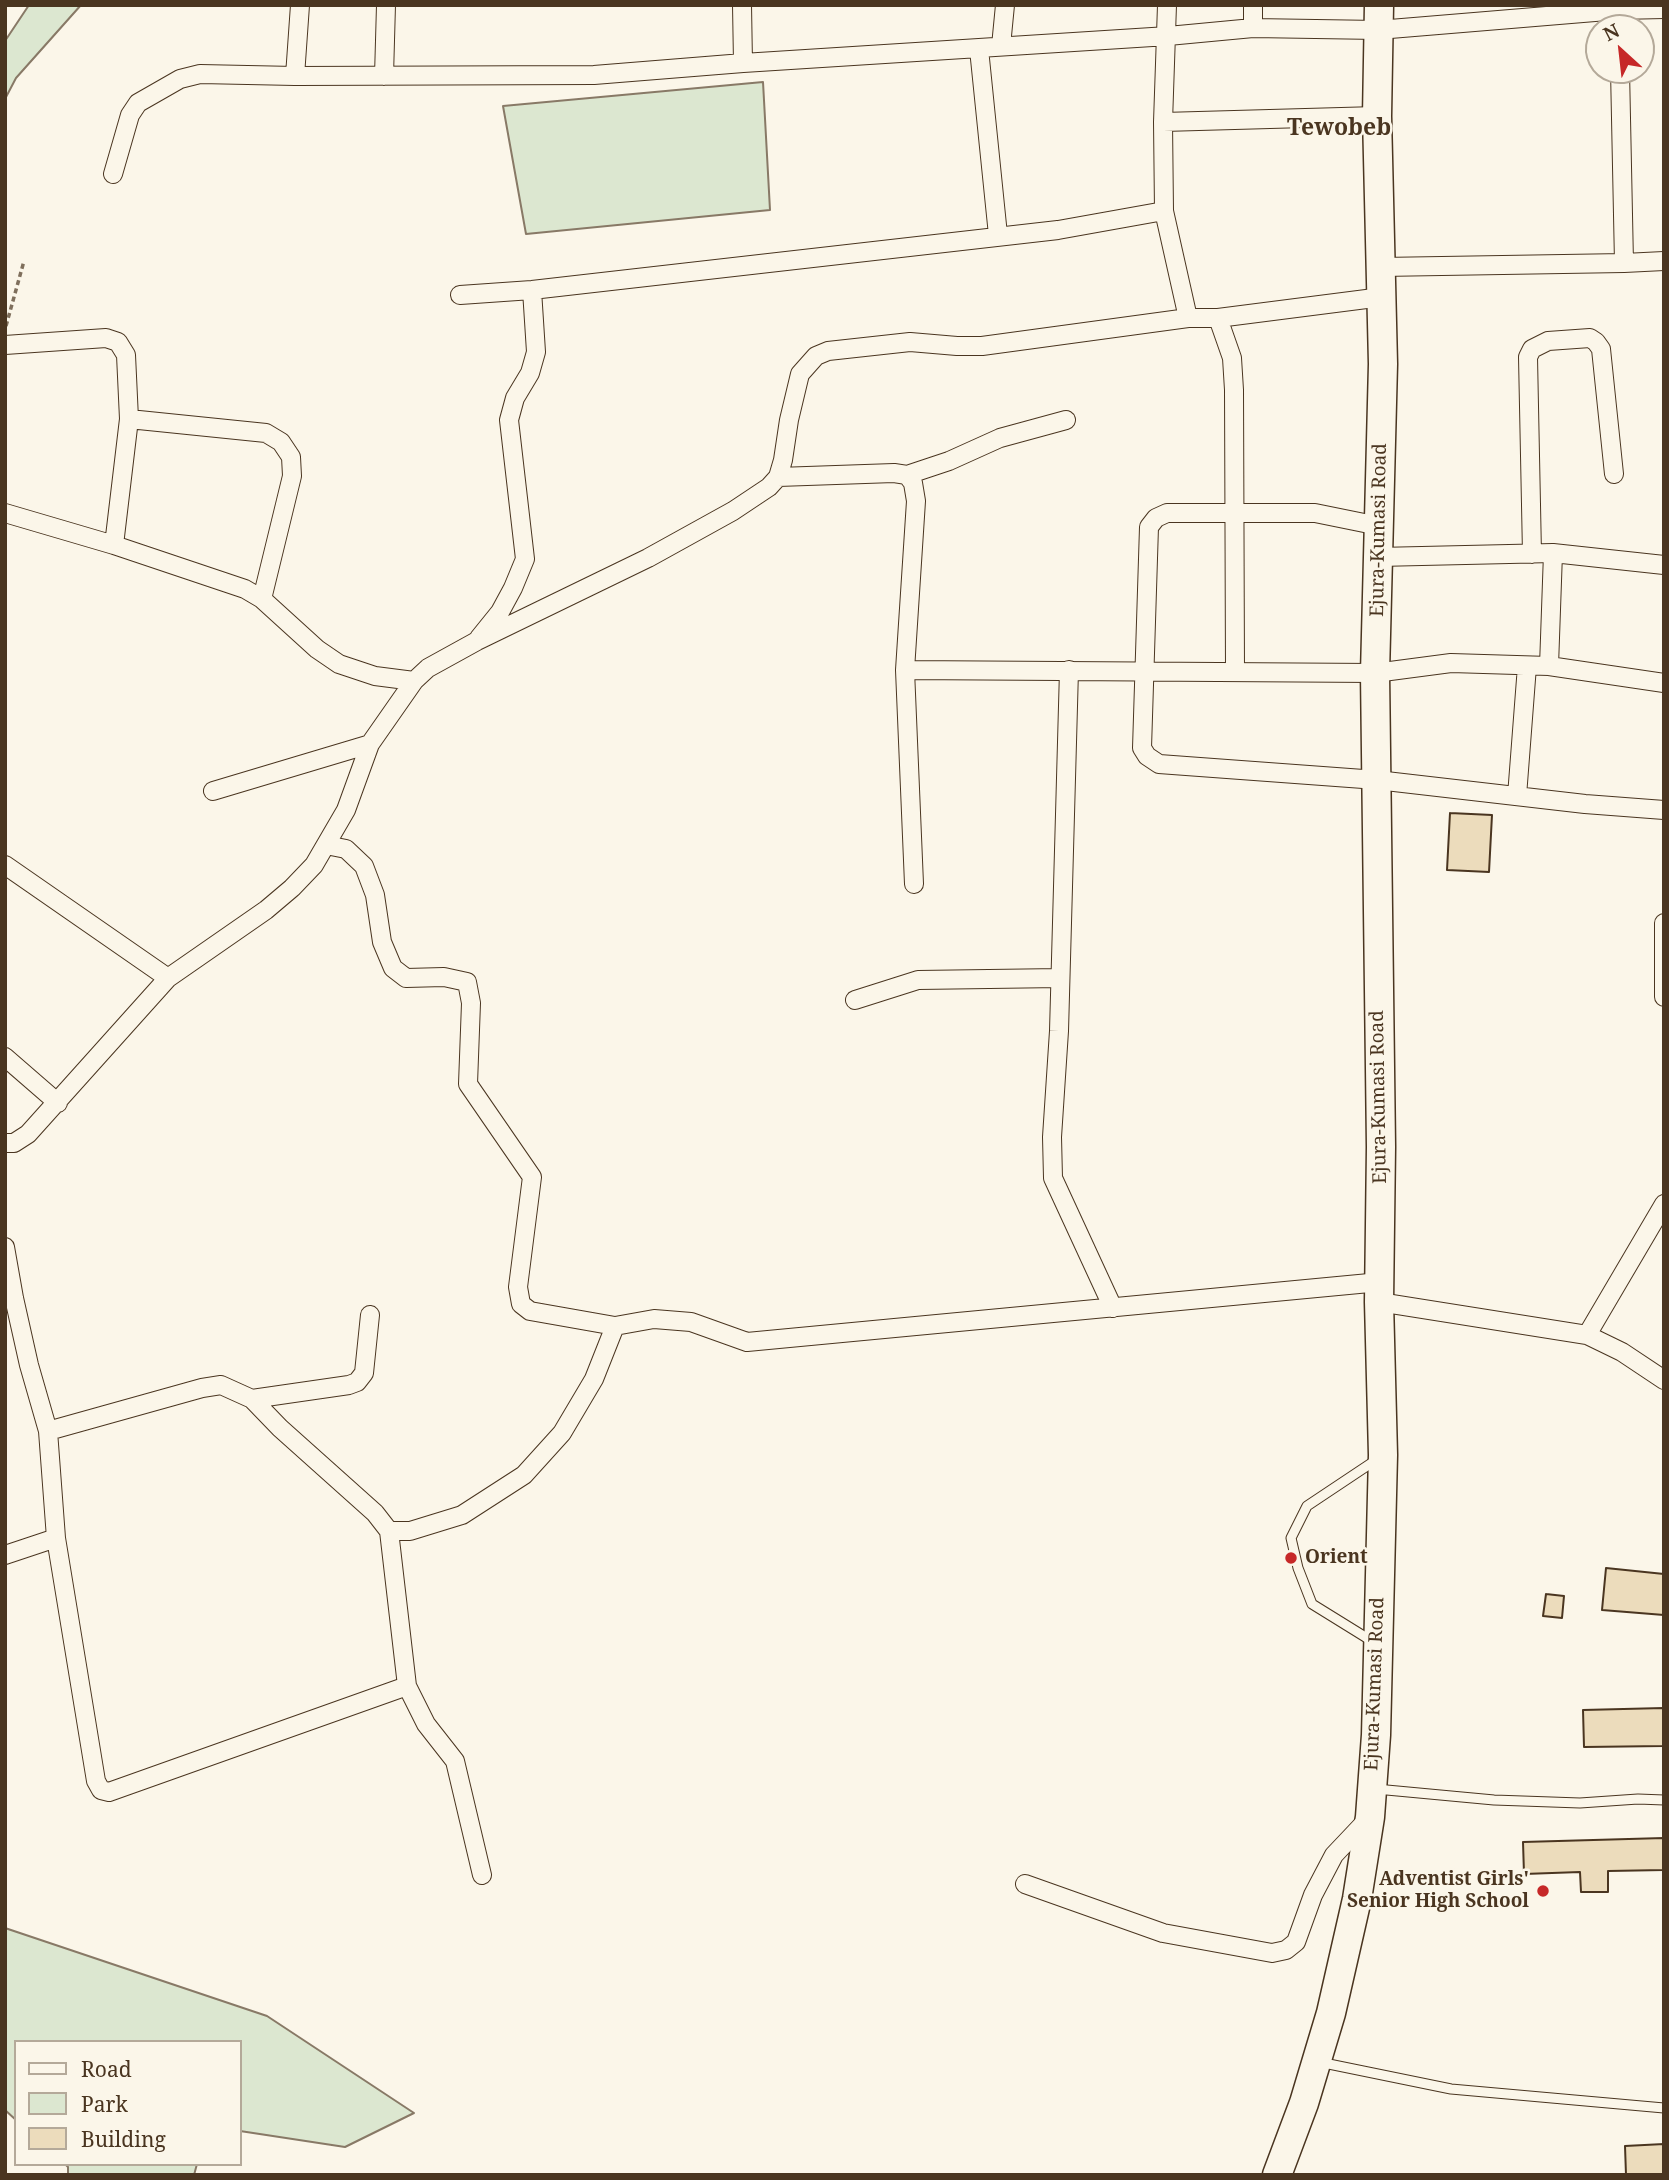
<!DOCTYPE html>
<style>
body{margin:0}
#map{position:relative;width:1669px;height:2180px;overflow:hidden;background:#fbf6e9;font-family:"Noto Serif",serif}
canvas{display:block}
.frame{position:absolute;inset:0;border:7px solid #4a3520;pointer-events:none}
.legend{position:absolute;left:14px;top:2040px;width:228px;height:126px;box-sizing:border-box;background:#fbf6e9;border:2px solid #b4a999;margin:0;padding:9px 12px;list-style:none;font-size:21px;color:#4a3520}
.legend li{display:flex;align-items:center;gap:14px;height:35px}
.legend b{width:35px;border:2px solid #b4a999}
.north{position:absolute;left:1585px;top:14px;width:70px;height:70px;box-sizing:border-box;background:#fbf6e9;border:2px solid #b4a999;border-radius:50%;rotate:333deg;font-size:19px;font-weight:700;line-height:28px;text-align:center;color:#4a3520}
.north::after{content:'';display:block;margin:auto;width:24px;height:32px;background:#c62828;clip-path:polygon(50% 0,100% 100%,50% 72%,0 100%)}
</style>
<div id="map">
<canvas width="1669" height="2180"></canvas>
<div class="frame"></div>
<ul class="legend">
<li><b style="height:9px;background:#fbf6e9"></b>Road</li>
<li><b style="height:19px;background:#dce7d0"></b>Park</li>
<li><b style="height:19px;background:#ecdcbc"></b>Building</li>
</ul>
<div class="north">N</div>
</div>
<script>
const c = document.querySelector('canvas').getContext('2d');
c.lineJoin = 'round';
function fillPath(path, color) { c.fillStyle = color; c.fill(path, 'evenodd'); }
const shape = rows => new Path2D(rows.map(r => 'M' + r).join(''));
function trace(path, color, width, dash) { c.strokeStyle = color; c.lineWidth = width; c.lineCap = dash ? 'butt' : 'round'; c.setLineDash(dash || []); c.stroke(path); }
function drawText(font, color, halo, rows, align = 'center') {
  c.font = font + ' "Noto Serif",serif'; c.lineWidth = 5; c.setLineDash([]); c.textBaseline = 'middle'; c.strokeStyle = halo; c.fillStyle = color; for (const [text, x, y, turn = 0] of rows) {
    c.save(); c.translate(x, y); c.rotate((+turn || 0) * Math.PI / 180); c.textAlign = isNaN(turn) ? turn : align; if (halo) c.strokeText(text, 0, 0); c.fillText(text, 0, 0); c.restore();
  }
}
const green = shape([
 [29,5,81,5,16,78,5,99,5,41,29,5],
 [763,82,770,210,526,234,503,106,763,82],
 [5,1928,267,2016,414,2113,345,2147,240,2131,240,2042,16,2042,16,2120,5,2110,5,1928],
 [65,2164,197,2164,194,2175,68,2175,68,2167,65,2164]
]);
fillPath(green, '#dce7d0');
trace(green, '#887966', 2);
const building = shape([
 [1450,813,1492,815,1489,872,1447,870,1450,813],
 [1606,1568,1664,1574,1664,1615,1602,1610,1606,1568],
 [1546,1594,1564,1596,1562,1618,1543,1616,1546,1594],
 [1664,1708,1664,1746,1584,1747,1583,1710,1664,1708],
 [1664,1838,1664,1870,1608,1871,1608,1892,1581,1892,1580,1872,1524,1874,1523,1842,1664,1838],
 [1664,2144,1664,2175,1626,2175,1625,2146,1664,2144]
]);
fillPath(building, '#ecdcbc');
trace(building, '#4a3520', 2);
const service = shape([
 [1375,1643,1312,1604,1298,1568,1291,1538,1307,1506,1379,1458],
 [1376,1789,1494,1800,1580,1803,1638,1799,1664,1800],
 [1319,2062,1451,2089,1664,2108]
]);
const minor = shape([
 [742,5,743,63],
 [1619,5,1619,28],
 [1253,28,1253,5],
 [1001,46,1005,5],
 [979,49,998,235],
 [1620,70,1624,263],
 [295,76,300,5],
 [384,76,386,5],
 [1163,122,1377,116],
 [113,174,130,115,138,103,180,79,200,74,295,76,594,75,743,63,1168,36,1253,28,1378,30,1619,10,1664,9],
 [1164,211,1163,122,1167,5],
 [1381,267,1624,263,1664,261],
 [460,295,532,290,1058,230,1164,211,1188,318],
 [1218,318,1232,358,1234,390,1235,671],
 [5,345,106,338,118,342,126,355,129,419,114,545],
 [129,419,266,433,281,442,291,457,292,476,262,599],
 [907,475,949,461,1000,438,1066,420],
 [778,477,894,473,907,475,913,483,916,501,905,670,914,884],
 [5,513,114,545,245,589,262,599,317,649,339,664,375,676,414,681],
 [1379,526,1315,513,1167,513,1156,518,1149,527,1142,748,1147,756,1159,764,1377,780,1585,804,1664,810],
 [1532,554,1528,357,1532,349,1548,341,1590,338,1596,342,1601,349,1614,474],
 [1378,557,1553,553,1664,565],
 [479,638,500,612,513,588,525,559,509,420,515,398,530,373,536,352,532,290],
 [1549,666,1553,553],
 [905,670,1375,673,1451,663,1549,666,1664,683],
 [1069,670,1059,1031,1052,1137,1053,1178,1113,1308],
 [213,791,370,744],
 [1517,796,1527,666],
 [326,845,346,849,364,866,375,895,382,942,393,968,406,978,444,977,467,982,471,1003,468,1084,532,1177,518,1287,521,1304,530,1311,615,1326],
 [5,865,168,978],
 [1664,923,1664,997],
 [855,1000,918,980,1060,978],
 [5,1057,58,1103],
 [5,1143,14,1143,28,1134,168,978,266,910,292,888,314,865,346,810,370,744,414,681,428,668,477,641,648,558,733,511,769,487,778,477,783,460,789,420,800,374,816,356,828,351,910,342,957,346,982,346,1188,318,1218,318,1382,297],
 [5,1247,14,1298,29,1365,48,1431,56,1538,96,1781,101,1790,109,1792,407,1686],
 [1379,1302,1587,1335,1622,1352,1664,1380],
 [1587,1335,1664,1204],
 [252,1399,349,1385,357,1382,364,1373,370,1315],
 [48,1431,202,1388,221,1385,252,1399,280,1428,375,1513,389,1531,407,1686,426,1724,455,1761,482,1875],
 [389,1531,410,1531,462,1515,524,1475,562,1433,594,1379,615,1326,654,1319,691,1322,747,1342,1380,1282],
 [5,1555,56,1538],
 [1025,1884,1163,1933,1272,1953,1286,1950,1296,1942,1313,1895,1334,1855,1369,1818]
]);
const primary = shape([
 [1277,2175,1304,2103,1331,2013,1357,1899,1370,1817,1376,1735,1383,1455,1379,1302,1381,1147,1375,673,1383,364,1377,116,1379,5]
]);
trace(service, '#4a3520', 11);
trace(minor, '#4a3520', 20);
trace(primary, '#4a3520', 31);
trace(shape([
 [6,326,24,261]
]), '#7f6f5c', 3.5, [5, 3.5]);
trace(service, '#fbf6e9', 9);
trace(minor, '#fbf6e9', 18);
trace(primary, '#fbf6e9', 28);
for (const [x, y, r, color] of [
 [1291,1558,7,"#c62828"],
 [1543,1891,7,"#c62828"]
]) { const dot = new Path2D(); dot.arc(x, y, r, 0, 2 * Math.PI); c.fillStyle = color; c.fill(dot); trace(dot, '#fbf6e9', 2.5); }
drawText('19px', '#4a3520', '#fbf6e9', [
 ["Ejura-Kumasi Road",1379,530,-89],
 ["Ejura-Kumasi Road",1379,1097,-91],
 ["Ejura-Kumasi Road",1375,1684,-88]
]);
drawText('bold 19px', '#4a3520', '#fbf6e9', [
 ["Orient",1305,1558],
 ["Adventist Girls'",1529,1880,"right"],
 ["Senior High School",1529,1902,"right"]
], 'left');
drawText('bold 23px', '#4a3520', '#fbf6e9', [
 ["Tewobeb",1339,128]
]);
</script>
